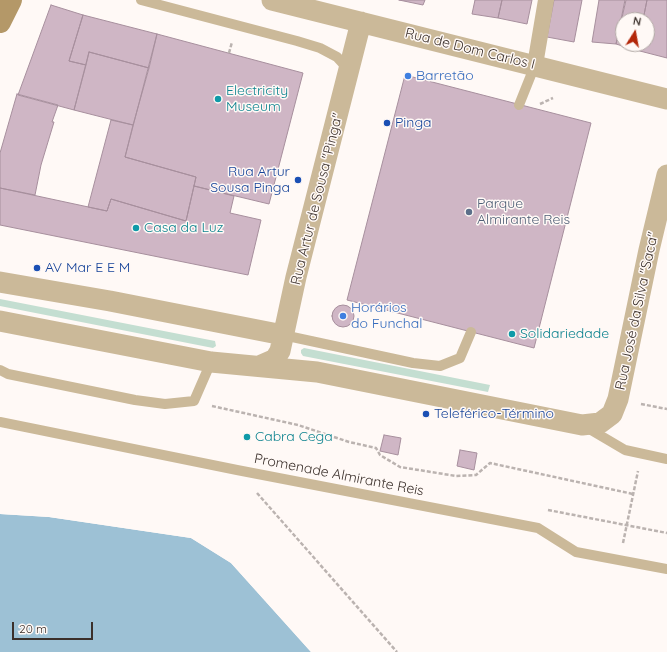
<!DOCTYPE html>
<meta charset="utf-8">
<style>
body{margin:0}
#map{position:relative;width:667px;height:652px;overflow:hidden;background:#fff9f6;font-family:Quicksand,sans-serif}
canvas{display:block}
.north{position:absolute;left:615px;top:12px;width:40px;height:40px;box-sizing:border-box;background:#fff9f6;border:1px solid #b1a9a5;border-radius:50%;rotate:11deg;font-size:11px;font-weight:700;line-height:16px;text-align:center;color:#3b302b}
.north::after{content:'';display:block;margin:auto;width:14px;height:18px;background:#b32709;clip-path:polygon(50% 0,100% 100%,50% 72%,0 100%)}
.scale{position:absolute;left:12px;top:622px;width:81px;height:18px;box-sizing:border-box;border:2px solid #3b302b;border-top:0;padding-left:5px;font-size:12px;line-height:14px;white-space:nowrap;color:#3b302b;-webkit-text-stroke:3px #fff9f6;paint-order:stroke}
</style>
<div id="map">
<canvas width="667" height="652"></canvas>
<div class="north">N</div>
<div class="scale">20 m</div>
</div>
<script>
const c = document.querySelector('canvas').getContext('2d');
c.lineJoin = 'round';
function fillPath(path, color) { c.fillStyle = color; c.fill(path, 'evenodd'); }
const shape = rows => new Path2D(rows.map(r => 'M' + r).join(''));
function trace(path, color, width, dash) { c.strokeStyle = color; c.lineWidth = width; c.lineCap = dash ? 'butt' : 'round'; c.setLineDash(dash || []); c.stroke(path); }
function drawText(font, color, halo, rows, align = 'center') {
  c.font = font + ' Quicksand,sans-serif'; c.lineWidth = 3; c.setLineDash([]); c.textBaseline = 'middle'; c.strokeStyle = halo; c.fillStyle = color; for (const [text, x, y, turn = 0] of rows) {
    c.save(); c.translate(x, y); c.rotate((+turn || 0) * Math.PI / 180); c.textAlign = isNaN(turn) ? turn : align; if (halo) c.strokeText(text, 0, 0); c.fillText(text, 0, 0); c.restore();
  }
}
fillPath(shape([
 [0,299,215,341,216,346,213,348,0,306],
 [304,348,490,385,488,392,303,356,301,353,301,350]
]), '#c4ded1');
fillPath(shape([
 [0,514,49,517,191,538,231,563,311,652,0,652]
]), '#9dc1d5');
fillPath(shape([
 [0,512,50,515,192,536,232,562,313,652,311,652,231,563,191,538,49,517,0,514]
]), '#fff9f6');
const building = shape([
 [399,0,425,0,423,5,399,0],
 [475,0,502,0,498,18,472,14,475,0],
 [502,0,532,0,527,24,498,18,502,0],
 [554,0,582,0,574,42,547,37,554,0],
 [599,0,625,0,616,44,592,42,599,0],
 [626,0,647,0,643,20,623,20,623,44,637,44,636,50,616,44,626,0],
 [647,0,667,0,667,58,636,50,637,44,647,44,647,20,643,20,647,0],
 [51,5,83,15,69,61,86,65,74,110,18,95,51,5],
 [83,15,157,34,149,68,89,52,86,65,69,61,83,15],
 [157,34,303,73,269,204,194,186,196,177,125,157,157,34],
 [89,52,149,68,133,125,74,110,89,52],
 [405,75,591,123,534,348,347,300,405,75],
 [17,94,58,105,52,122,54,122,41,165,35,195,0,188,0,153,17,94],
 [111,120,133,125,125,157,196,177,186,221,111,199,107,211,88,207,111,120],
 [194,186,234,196,230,213,261,220,248,275,0,225,0,188,107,211,111,199,186,221,194,186],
 '332 316a11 11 0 1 1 22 0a11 11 0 1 1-22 0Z',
 [384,435,401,438,398,455,380,451,384,435],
 [460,450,477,453,474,470,457,466,460,450]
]);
fillPath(building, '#cfb6c5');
trace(building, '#a78f9d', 1);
trace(shape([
 [229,53,232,42],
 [540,104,553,98],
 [641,404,667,409],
 [212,406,298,425,349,442,376,448,380,455,400,467,456,476,476,475,490,463,633,494],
 [257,493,397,652],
 [548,510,667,533],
 [623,543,638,471]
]), '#bbb3b0', 2.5, [4, 2]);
trace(shape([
 [141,0,297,41,320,48,337,57,349,70],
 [519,105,535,65],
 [283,335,413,363,440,366,460,358,471,332],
 [0,370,8,374,135,400,165,404,194,401,211,362],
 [0,422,237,470,538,528,576,552,667,569],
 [586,427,625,450,667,459]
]), '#cbb999', 10);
trace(shape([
 [535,65,546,0]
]), '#cbb999', 16);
trace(shape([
 [272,0,667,99],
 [0,282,110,301,283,335],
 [0,321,211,362,317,372,582,425,600,423,612,414,618,399,649,250,667,175],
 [259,366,275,359,280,351,296,277,361,22]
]), '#cbb999', 21);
trace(shape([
 [0,22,11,0]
]), '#b49868', 22);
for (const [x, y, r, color] of [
 [408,76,4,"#3f7fe0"],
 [218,99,4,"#0f9aa8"],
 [387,123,4,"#1a4fb4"],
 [298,180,4,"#1a4fb4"],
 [469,212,4,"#5c6f8a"],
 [136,228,4,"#0f9aa8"],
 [37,268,4,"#1a4fb4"],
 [343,316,4,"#3f7fe0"],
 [512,334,4,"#0f9aa8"],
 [426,414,4,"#1a4fb4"],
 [247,437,4,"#0f9aa8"]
]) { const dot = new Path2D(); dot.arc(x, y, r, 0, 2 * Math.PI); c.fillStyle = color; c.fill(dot); trace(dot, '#fff9f6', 1.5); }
drawText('14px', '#3b302b', '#fff9f6', [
 ["Rua de Dom Carlos I",470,49,14],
 ["Rua Artur de Sousa \"Pinga\"",317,199,-76],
 ["Rua José da Silva \"Saca\"",637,311,-78],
 ["Promenade Almirante Reis",339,475,11]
]);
drawText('14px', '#366cbe', '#fff9f6', [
 ["Barretão",416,76],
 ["Horários",351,308],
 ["do Funchal",351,324]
], 'left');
drawText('14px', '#0d838f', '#fff9f6', [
 ["Electricity",226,91],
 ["Museum",226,107],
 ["Casa da Luz",144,228],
 ["Solidariedade",520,334],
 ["Cabra Cega",255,437]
], 'left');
drawText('14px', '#164399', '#fff9f6', [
 ["Pinga",395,123],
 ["Rua Artur",290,172,"right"],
 ["Sousa Pinga",290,188,"right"],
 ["AV Mar E E M",45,268],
 ["Teleférico-Término",434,414]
], 'left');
drawText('14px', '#4e5e75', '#fff9f6', [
 ["Parque",477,204],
 ["Almirante Reis",477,220]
], 'left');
</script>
